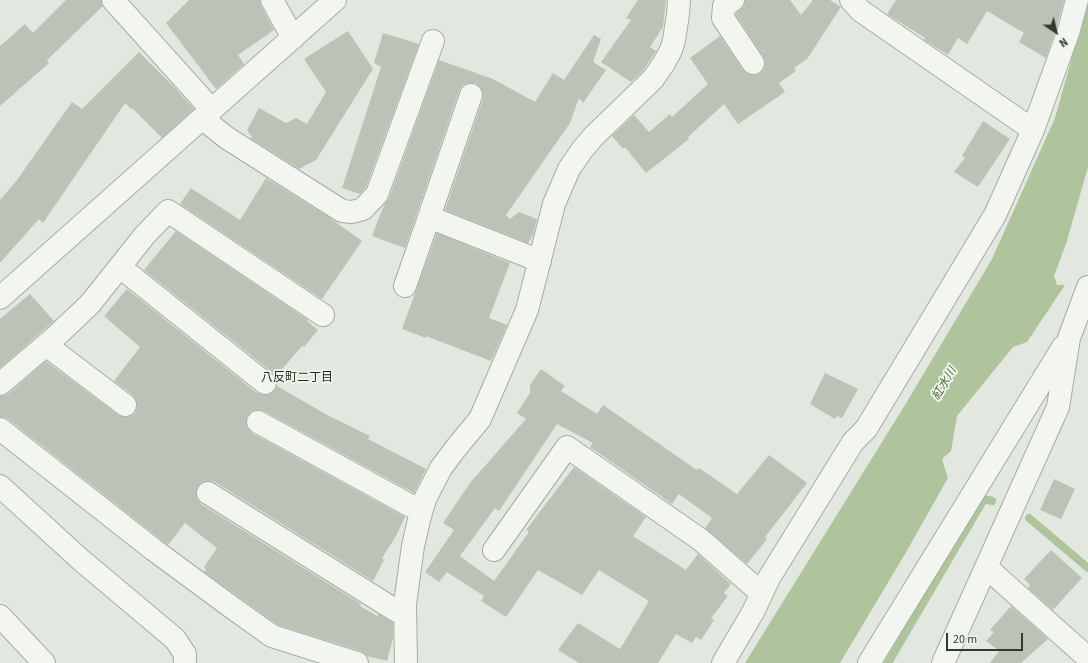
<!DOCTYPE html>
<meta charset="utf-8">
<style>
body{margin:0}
#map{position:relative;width:1088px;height:663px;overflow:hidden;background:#e2e7df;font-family:"Source Sans 3",sans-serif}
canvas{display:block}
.north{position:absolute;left:1036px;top:12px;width:40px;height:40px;-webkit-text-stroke:3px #f1f4ee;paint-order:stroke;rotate:145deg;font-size:11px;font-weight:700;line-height:16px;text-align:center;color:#303c29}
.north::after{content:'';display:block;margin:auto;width:14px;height:18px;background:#303c29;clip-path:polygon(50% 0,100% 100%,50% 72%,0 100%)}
.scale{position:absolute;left:946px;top:633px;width:77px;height:18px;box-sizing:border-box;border:2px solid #303c29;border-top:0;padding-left:5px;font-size:12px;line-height:14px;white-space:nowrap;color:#303c29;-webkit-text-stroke:3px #f1f4ee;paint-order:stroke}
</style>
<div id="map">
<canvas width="1088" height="663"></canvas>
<div class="north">N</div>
<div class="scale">20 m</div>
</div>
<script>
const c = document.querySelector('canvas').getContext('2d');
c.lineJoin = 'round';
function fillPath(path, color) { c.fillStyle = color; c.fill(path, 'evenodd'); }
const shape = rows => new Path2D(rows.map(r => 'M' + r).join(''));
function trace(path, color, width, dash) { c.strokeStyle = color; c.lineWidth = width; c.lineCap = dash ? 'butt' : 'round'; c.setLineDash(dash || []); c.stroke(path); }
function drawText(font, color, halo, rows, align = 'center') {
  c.font = font + ' "Source Sans 3","Noto Sans JP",sans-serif'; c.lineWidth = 3.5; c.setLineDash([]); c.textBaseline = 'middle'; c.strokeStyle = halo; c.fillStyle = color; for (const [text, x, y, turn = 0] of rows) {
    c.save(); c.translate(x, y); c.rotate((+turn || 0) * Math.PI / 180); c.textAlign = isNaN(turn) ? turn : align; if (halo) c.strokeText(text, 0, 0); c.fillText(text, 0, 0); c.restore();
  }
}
fillPath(shape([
 [1088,0,1088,167,1066,244,1054,276,1057,285,1065,285,1027,342,1013,347,957,416,951,451,942,459,948,478,905,554,840,663,745,663,905,405,992,259,1055,118]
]), '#afc49d');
trace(shape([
 [1029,518,1088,568],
 [888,663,984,499,992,501]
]), '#afc49d', 8);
fillPath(shape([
 [66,0,101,0,103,6,47,60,49,63,0,106,0,46,25,24,33,33],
 [189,0,260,0,261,6,274,30,238,55,244,64,216,89,166,23],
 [638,0,666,0,663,27,650,47,656,51,643,71,631,82,601,62,631,20,626,18],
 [745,0,790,0,801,15,813,0,830,0,841,7,807,59,794,68,796,71,779,83,785,92,738,124,724,104,688,137,689,139,646,173,625,147,623,149,612,136,634,115,649,132,670,114,672,117,708,84,690,58,720,36,743,70,747,74,754,75,760,73,764,69,765,63,763,56,736,15,736,13,744,6],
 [896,0,1064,0,1057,26,1046,58,1019,42,1024,33,987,11,967,44,958,38,948,55,924,40,925,38,887,14],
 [348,31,373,69,316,160,299,169,250,138,252,137,247,130,259,108,286,123,296,118,307,124,326,92,304,59],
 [383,33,419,44,366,187,360,194,342,188,381,67,374,63],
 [594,35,601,39,593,62,606,70,583,103,579,98,570,123,506,215,510,219,519,212,537,219,533,235,528,243,445,210,483,99,483,92,480,87,475,83,469,83,463,85,459,91,405,248,372,236,384,205,389,198,439,60,493,79,535,102,553,73,564,80],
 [139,52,171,84,194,109,162,138,132,108,131,109,125,103,43,223,39,219,0,263,0,200,17,180,72,102,82,109],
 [983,121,1010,139,978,187,954,172,965,158,962,156],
 [266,178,327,216,362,241,322,299,180,204,191,188,240,220],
 [176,231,308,320,307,321,318,330,304,347,302,346,275,377,273,373,144,270],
 [437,233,510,263,489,318,507,325,491,361,426,336,426,338,402,329],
 [127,289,257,393,263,395,269,395,274,391,277,386,329,416,370,436,368,439,426,469,414,493,264,411,258,410,252,411,247,416,246,423,247,428,252,433,405,517,396,536,382,558,384,560,373,581,215,482,209,481,202,482,198,486,196,492,197,498,201,504,361,604,360,606,377,616,379,614,393,623,393,638,387,661,367,656,361,651,278,625,204,572,206,569,204,567,217,548,185,523,168,545,8,419,0,417,0,396,8,394,46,361,118,415,124,417,129,417,135,413,137,406,136,400,133,395,114,381,140,347,104,316],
 [30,294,54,321,0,368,0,319],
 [541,369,565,386,561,391,597,414,603,405,697,470,699,468,737,494,769,455,807,483,765,537,767,539,747,564,705,528,712,518,679,494,672,504,590,447,593,443,557,424,499,511,495,508,460,556,494,581,529,532,526,530,574,467,646,517,633,536,686,570,698,554,731,584,724,593,728,596,711,618,714,620,701,640,696,637,692,643,676,634,658,663,579,663,558,650,578,623,620,649,649,601,599,570,582,595,538,570,506,617,481,601,484,596,447,572,439,582,425,572,454,530,443,523,470,483,526,419,517,413,530,393,530,385],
 [825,373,858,389,842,418,837,416,835,419,810,404],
 [1054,479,1075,489,1061,519,1040,510],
 [1051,550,1082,578,1053,610,1028,588,1030,585,1024,579],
 [1011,606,1048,639,1021,663,990,663,999,651,986,641,994,632,990,630]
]), '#bbc3b7');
const minor = shape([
 [113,0,212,110],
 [272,0,293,38],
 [733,0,724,6,723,18,753,63],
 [851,0,861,11,1033,130],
 [471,95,429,217,540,261],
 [203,119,227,138,342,211,352,212,363,209,377,194,433,41],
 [120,267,265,383],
 [405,286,429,217],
 [0,298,335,0],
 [46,345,125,405],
 [0,384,53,339,90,304,145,235,168,211,323,315],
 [258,422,411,506,422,509],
 [0,429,154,550,230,606,272,636,357,663],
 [0,486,81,560,175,639,185,654,185,663],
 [208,493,395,610,405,615],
 [494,550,567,447,701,540,761,593],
 [986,567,1088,658],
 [0,616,44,663],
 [406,663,405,604,413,546,419,520,425,499,441,468,456,448,480,419,527,310,554,204,569,169,582,150,594,136,653,79,664,63,671,50,674,40,678,14,679,0],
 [723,663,753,612,769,578,853,442,866,429,995,215,1033,130,1069,30,1077,0],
 [869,663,1063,347],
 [943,663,1058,407,1069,338,1088,287]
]);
trace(minor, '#a5ada1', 24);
trace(minor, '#f3f5f1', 22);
drawText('12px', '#212d1b', '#f1f4ee', [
 ["八反町二丁目",297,378]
]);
drawText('italic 12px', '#4e6c37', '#f1f4ee', [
 ["紅水川",945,384,-59]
]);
</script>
